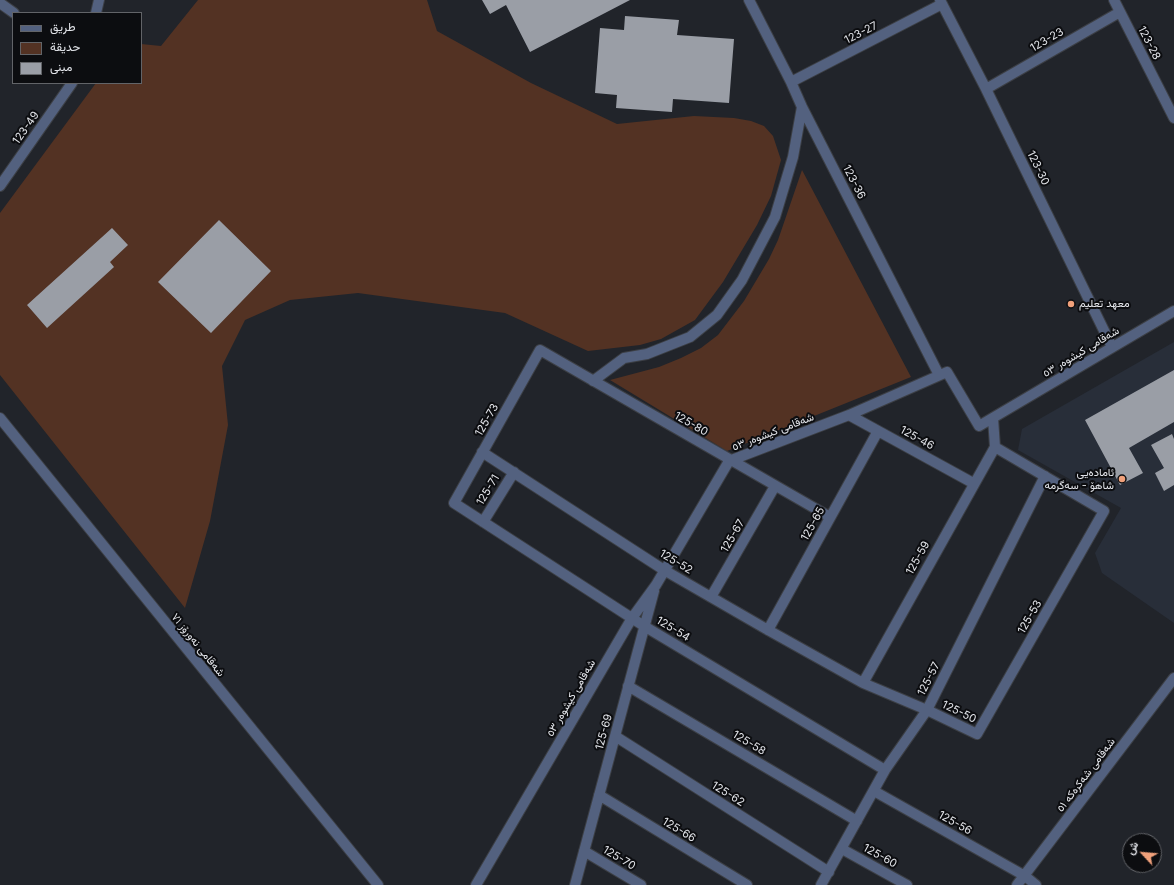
<!DOCTYPE html>
<meta charset="utf-8">
<style>
body{margin:0}
#map{position:relative;width:1174px;height:885px;overflow:hidden;background:#21242a;font-family:Inter,Vazirmatn,sans-serif}
canvas{display:block}
.legend{position:absolute;left:12px;top:12px;width:130px;height:72px;box-sizing:border-box;background:#0c0d10;border:1px solid #626468;margin:0;padding:5px 7px;list-style:none;font-size:12px;color:#e4e6eb}
.legend li{display:flex;align-items:center;gap:8px;height:20px}
.legend b{width:20px;border:1px solid #626468}
.north{position:absolute;left:1122px;top:833px;width:40px;height:40px;box-sizing:border-box;background:#0c0d10;border:1px solid #626468;border-radius:50%;rotate:296deg;font-size:11px;font-weight:700;line-height:16px;text-align:center;color:#e4e6eb}
.north::after{content:'';display:block;margin:auto;width:14px;height:18px;background:#f1a17b;clip-path:polygon(50% 0,100% 100%,50% 72%,0 100%)}
</style>
<div id="map">
<canvas width="1174" height="885"></canvas>
<ul class="legend">
<li><b style="height:5px;background:#53617f"></b>طريق</li>
<li><b style="height:11px;background:#533223"></b>حديقة</li>
<li><b style="height:11px;background:#9a9ea6"></b>مبنى</li>
</ul>
<div class="north">ش</div>
</div>
<script>
const c = document.querySelector('canvas').getContext('2d');
c.lineJoin = 'round';
function fillPath(path, color) { c.fillStyle = color; c.fill(path, 'evenodd'); }
const shape = rows => new Path2D(rows.map(r => 'M' + r).join(''));
function trace(path, color, width, dash) { c.strokeStyle = color; c.lineWidth = width; c.lineCap = dash ? 'butt' : 'round'; c.setLineDash(dash || []); c.stroke(path); }
function drawText(font, color, halo, rows, align = 'center') {
  c.font = font + ' Inter,Vazirmatn,sans-serif'; c.lineWidth = 4; c.setLineDash([]); c.textBaseline = 'middle'; c.strokeStyle = halo; c.fillStyle = color; for (const [text, x, y, turn = 0] of rows) {
    c.save(); c.translate(x, y); c.rotate((+turn || 0) * Math.PI / 180); c.textAlign = isNaN(turn) ? turn : align; if (halo) c.strokeText(text, 0, 0); c.fillText(text, 0, 0); c.restore();
  }
}
fillPath(shape([
 [1174,342,1174,623,1102,573,1095,553,1121,508,1018,450,1022,429]
]), '#282e39');
fillPath(shape([
 [198,0,427,0,437,31,531,83,617,124,694,116,734,118,751,121,764,126,773,136,781,160,771,196,757,225,723,282,695,320,661,339,640,345,588,351,505,313,358,293,290,300,245,320,222,366,228,425,210,521,185,608,0,375,0,213,96,83,141,83,141,44,161,46],
 [802,170,911,377,727,451,610,380,659,367,681,358,701,348,718,335,744,301,769,259,778,240]
]), '#533223');
fillPath(shape([
 [482,0,630,0,530,52,506,5,490,14],
 [625,16,679,20,677,35,734,39,729,103,673,99,672,112,616,108,617,95,595,93,600,28,624,30],
 [219,220,271,271,211,333,158,282],
 [112,228,128,245,110,262,114,267,47,328,27,305],
 [1174,370,1174,422,1129,448,1143,473,1120,485,1085,420],
 [1172,434,1174,439,1174,485,1164,491,1155,473,1164,468,1151,445]
]), '#9a9ea6');
const minor = shape([
 [749,0,791,82,802,107,939,375],
 [940,0,986,89,1112,347],
 [1114,0,1174,118],
 [0,3,14,13],
 [96,13,99,0],
 [791,82,942,4],
 [986,89,1120,12],
 [0,186,72,83],
 [593,381,624,358,647,354,690,337,717,315,742,280,775,217,793,157,802,107],
 [849,415,973,483],
 [993,418,995,447],
 [482,452,664,570,768,630,863,683,927,710,977,734,1104,511,995,447],
 [830,517,540,350,454,503,644,626,885,770],
 [483,522,514,472],
 [711,597,775,486],
 [768,630,878,431],
 [863,683,995,447],
 [628,686,857,821],
 [615,736,829,872],
 [874,791,1025,876,1036,885],
 [599,795,747,885],
 [842,849,907,885],
 [584,851,641,885],
 [476,885,632,618,656,585,729,461,849,415,947,372,979,426,1174,311],
 [575,885,654,591],
 [821,885,885,770,927,710,1045,476],
 [1017,885,1174,678]
]);
const tertiary = shape([
 [0,418,378,885]
]);
trace(minor, '#3c3f45', 12);
trace(tertiary, '#3c3f45', 12);
trace(minor, '#53617f', 10);
trace(tertiary, '#53617f', 10);
for (const [x, y, r, color] of [
 [1071,304,4,"#f1a17b"],
 [1122,479,4,"#f1a17b"]
]) { const dot = new Path2D(); dot.arc(x, y, r, 0, 2 * Math.PI); c.fillStyle = color; c.fill(dot); trace(dot, '#0c0d10', 1.5); }
drawText('11px', '#e4e6eb', '#0c0d10', [
 ["123-27",861,33,-27],
 ["123-23",1047,40,-30],
 ["123-28",1149,43,63],
 ["123-49",26,128,-55],
 ["123-30",1038,168,64],
 ["123-36",854,182,63],
 ["شەقامی کیشوەر ٥٣",1081,352,-31],
 ["125-73",487,420,-60],
 ["125-80",691,424,30],
 ["شەقامی کیشوەر ٥٣",773,432,-21],
 ["125-46",917,438,29],
 ["125-71",488,490,-59],
 ["125-65",813,524,-61],
 ["125-67",733,536,-60],
 ["125-59",918,558,-61],
 ["125-52",676,562,31],
 ["125-53",1030,617,-60],
 ["125-54",673,629,31],
 ["شەقامی نەورۆز ٧١",198,645,51],
 ["125-57",929,679,-63],
 ["شەقامی کیشوەر ٥٣",571,698,-60],
 ["125-50",959,712,26],
 ["125-69",604,732,-75],
 ["125-58",749,743,31],
 ["شەقامی شەکرەکە ٥١",1086,775,-53],
 ["125-62",728,794,32],
 ["125-56",955,823,29],
 ["125-66",679,830,31],
 ["125-60",880,856,29],
 ["125-70",619,858,31]
]);
drawText('11px', '#e4e6eb', '#0c0d10', [
 ["معهد تعليم",1079,304],
 ["ئامادەیی",1114,473,"right"],
 ["شاهۆ - سەگرمە",1114,486,"right"]
], 'left');
</script>
